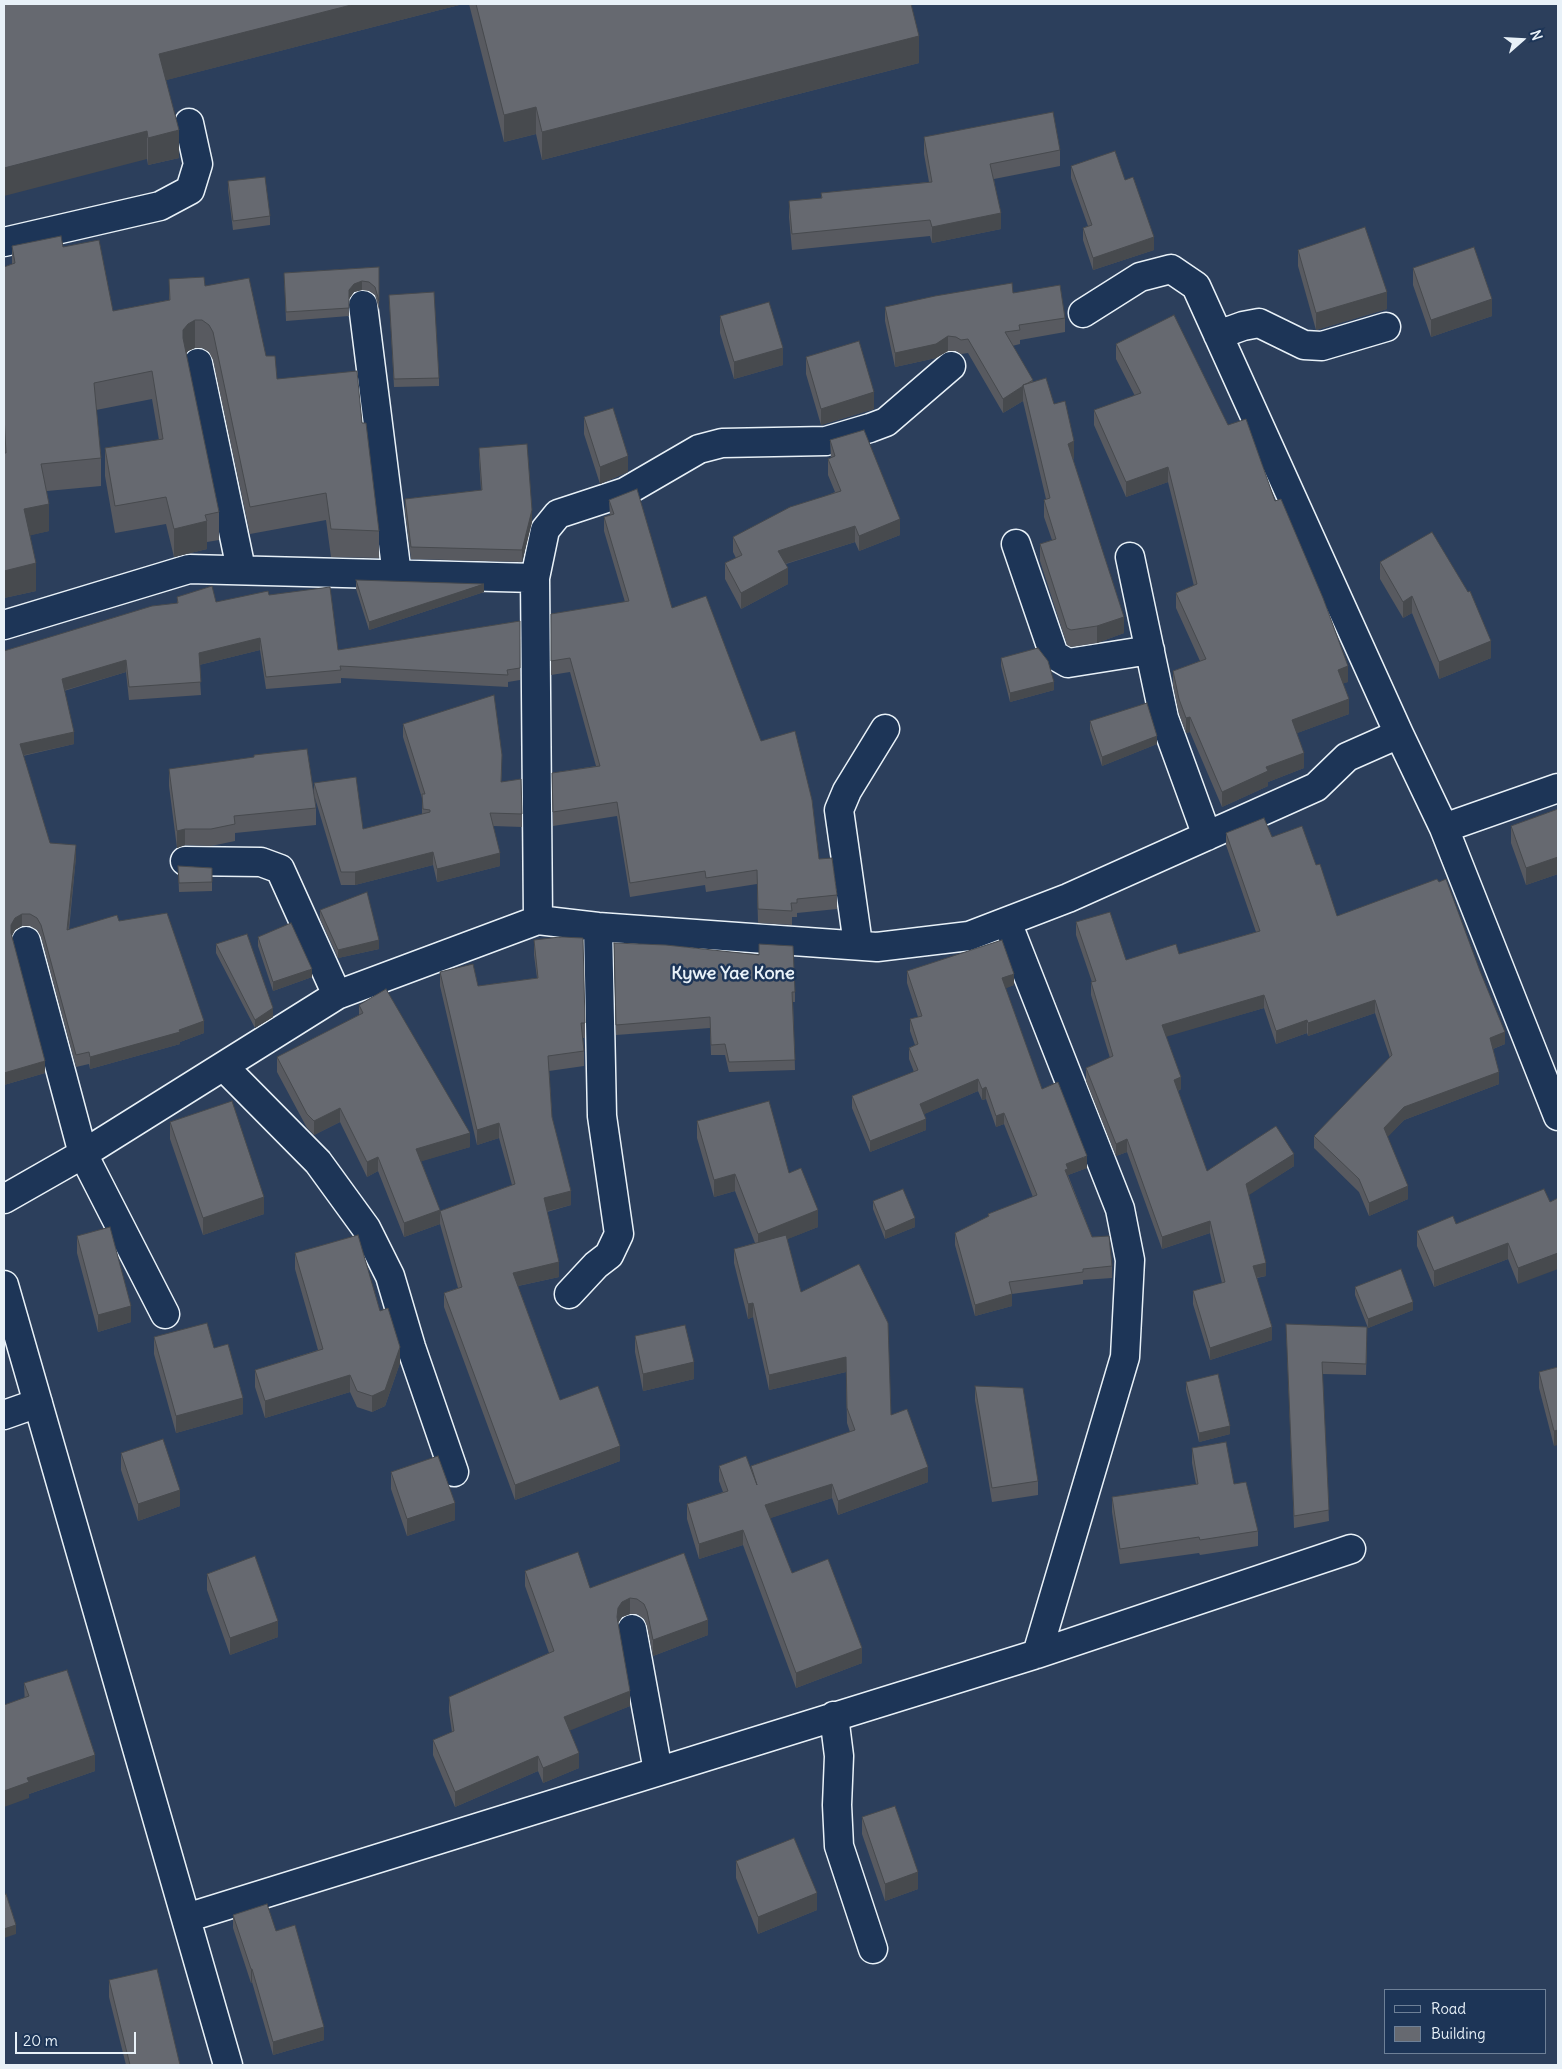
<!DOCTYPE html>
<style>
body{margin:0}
#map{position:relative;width:1562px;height:2069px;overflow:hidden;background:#2c3f5c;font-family:Delius,sans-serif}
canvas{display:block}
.frame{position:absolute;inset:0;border:5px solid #e8f1f8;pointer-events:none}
.legend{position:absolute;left:1384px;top:1989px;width:162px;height:65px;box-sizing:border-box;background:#1d3557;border:1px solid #6e8097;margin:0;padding:6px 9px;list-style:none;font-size:15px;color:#e8f1f8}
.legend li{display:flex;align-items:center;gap:10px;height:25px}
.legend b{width:25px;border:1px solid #6e8097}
.north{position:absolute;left:1497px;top:15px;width:50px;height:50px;-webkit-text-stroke:4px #1d3557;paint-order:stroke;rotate:71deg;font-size:14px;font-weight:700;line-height:20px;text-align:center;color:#e8f1f8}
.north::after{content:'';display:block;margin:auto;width:18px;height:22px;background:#e8f1f8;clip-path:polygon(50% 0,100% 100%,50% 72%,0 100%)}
.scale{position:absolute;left:15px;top:2032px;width:121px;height:22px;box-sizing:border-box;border:2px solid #e8f1f8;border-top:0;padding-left:6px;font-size:15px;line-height:18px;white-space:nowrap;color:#e8f1f8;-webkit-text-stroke:4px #1d3557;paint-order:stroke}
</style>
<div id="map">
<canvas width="1562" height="2069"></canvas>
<div class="frame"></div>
<ul class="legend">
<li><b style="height:6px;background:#1d3557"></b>Road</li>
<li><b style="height:14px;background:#666970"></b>Building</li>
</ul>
<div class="north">N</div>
<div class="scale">20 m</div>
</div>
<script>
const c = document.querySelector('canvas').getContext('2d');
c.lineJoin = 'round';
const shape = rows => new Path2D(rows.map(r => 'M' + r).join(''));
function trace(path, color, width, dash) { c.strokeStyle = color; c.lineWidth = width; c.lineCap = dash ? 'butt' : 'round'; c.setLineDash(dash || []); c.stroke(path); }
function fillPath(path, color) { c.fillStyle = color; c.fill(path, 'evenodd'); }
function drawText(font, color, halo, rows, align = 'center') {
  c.font = font + ' Delius,sans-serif'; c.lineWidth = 5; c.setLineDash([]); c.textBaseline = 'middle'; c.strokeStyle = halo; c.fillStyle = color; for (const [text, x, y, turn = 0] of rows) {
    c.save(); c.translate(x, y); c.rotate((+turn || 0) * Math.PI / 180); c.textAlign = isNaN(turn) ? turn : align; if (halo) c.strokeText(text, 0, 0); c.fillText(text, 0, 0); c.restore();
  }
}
const minor = shape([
 [4,242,160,206,190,190,198,164,189,123],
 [363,305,397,575],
 [1083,313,1140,277,1171,269,1196,286,1399,734],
 [1218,335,1243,326,1259,323,1304,345,1322,346,1386,327],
 [198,363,241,569],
 [1016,544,1054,655,1068,663,1150,650],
 [1130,557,1164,718,1207,836],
 [4,625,189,569,535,578],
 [1444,828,1558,788],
 [185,861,261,862,280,869,337,995],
 [538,920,535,578,545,530,558,514,625,492,699,449,722,443,826,441,870,428,886,422,951,366],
 [1007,922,1120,1209,1130,1260,1125,1357,1037,1654],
 [26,941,83,1154,165,1314],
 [858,944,839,810,847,791,885,729],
 [224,1067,318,1162,366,1228,390,1276,411,1347,454,1472],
 [4,1199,83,1154,337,995,538,920,598,927,877,947,969,936,1068,898,1316,787,1347,757,1399,734,1444,828,1558,1116],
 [4,1285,228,2065],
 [569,1294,596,1265,609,1255,619,1234,602,1116,598,927],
 [4,1415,38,1403],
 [632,1629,658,1771],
 [834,1716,839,1756,837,1805,839,1846,873,1949],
 [186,1918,1037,1654,1351,1549]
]);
trace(minor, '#e8f1f8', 31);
trace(minor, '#1d3557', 28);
fillPath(shape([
 [4,4,463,4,166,80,179,158,148,165,147,159],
 [469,4,911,4,919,63,542,160,536,134,504,142],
 [924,137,1060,150,1060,166,994,179,1001,229,932,243,930,236,792,250,789,217,789,201,821,198,821,193,929,182,924,154],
 [1071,166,1125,180,1154,250,1093,270,1083,240,1083,228,1088,226,1071,178],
 [228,181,270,216,270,225,233,230,228,190],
 [12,246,63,247,113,311,169,300,169,279,205,286,266,356,277,379,362,423,379,531,379,558,331,557,326,520,250,534,213,360,209,352,202,348,195,348,188,351,186,354,219,512,219,540,207,542,207,549,174,557,166,524,115,533,105,476,105,448,159,440,152,399,96,410,101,458,101,486,47,491,49,531,30,535,36,591,4,598,4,267,12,264],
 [1298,250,1387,309,1316,330,1298,266],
 [379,267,379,310,375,295,369,291,362,290,354,292,349,299,349,316,286,321,284,273],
 [1413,268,1492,316,1431,337,1413,285],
 [1013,293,1065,318,1065,332,1020,340,1020,344,1012,346,1033,382,1054,404,1074,458,1073,459,1124,633,1097,643,1071,647,1067,645,1040,561,1040,544,1052,540,1044,517,1044,500,1046,499,1023,401,1003,413,968,353,961,354,956,351,948,351,936,358,895,367,885,321,885,307],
 [389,295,439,378,439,386,394,387],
 [720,316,783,365,734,379,720,333],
 [1116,344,1228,425,1275,501,1348,682,1343,683,1349,714,1297,733,1304,768,1268,782,1268,786,1222,807,1190,732,1186,733,1179,714,1173,686,1173,671,1200,661,1176,608,1176,593,1194,586,1168,482,1126,497,1094,425,1094,410,1135,396,1116,359],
 [806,357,874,409,821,425,806,374],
 [584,417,628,472,600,484,584,434],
 [830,440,900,535,859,551,855,542,786,564,788,584,741,609,725,579,725,563,736,558,733,552,733,537,835,492,828,475,828,459,831,458],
 [479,448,532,522,522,562,411,559,405,511,405,499,481,490,479,460],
 [609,500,672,608,761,741,819,859,837,895,837,909,797,913,797,917,792,917,792,925,758,923,757,884,706,892,705,885,630,897,617,816,553,826,552,773,596,766,570,672,551,675,551,614,625,602,604,531,604,517,610,515],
 [1380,562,1491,658,1439,679,1412,613,1403,618,1380,579],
 [356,580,484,592,369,630,356,589],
 [269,595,338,650,520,621,520,680,508,682,508,687,341,678,341,683,266,689,260,650,199,665,201,695,129,700,126,672,64,691,74,744,23,756,50,843,76,857,69,930,119,921,204,1033,180,1042,180,1044,90,1069,89,1064,76,1067,41,937,37,930,30,926,22,926,15,930,12,936,45,1073,4,1085,4,651,177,603,177,597,216,602],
 [1001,658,1054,690,1010,702,1001,666],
 [1090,721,1157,744,1102,766,1090,730],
 [403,724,502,768,501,782,522,814,522,827,493,826,500,866,437,882,433,865,355,885,341,885,315,798,316,808,316,825,235,833,235,841,211,846,185,845,177,848,169,786,169,769,314,794,314,783,363,829,422,814,422,798,403,737],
 [1558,809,1558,874,1526,885,1511,843,1511,826],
 [1226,833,1272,837,1316,865,1337,916,1505,1044,1493,1049,1499,1084,1404,1120,1387,1137,1408,1199,1369,1216,1359,1192,1314,1148,1314,1136,1390,1058,1375,1013,1308,1036,1307,1033,1276,1044,1264,1008,1166,1036,1181,1089,1178,1091,1207,1171,1294,1166,1248,1195,1266,1276,1257,1278,1272,1340,1210,1360,1193,1304,1193,1291,1222,1283,1210,1233,1162,1249,1127,1152,1116,1156,1086,1081,1086,1068,1110,1058,1091,995,1091,982,1092,982,1076,935,1076,922,1126,960,1179,954,1256,932,1226,845],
 [178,866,212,868,212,891,179,892],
 [320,910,379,949,338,958,320,919],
 [258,937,312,977,273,991,258,946],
 [534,940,585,1023,585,1038,583,1038,584,1051,584,1066,549,1071,552,1117,571,1205,547,1212,559,1277,518,1286,560,1400,620,1461,515,1500,444,1307,444,1293,458,1288,440,1224,404,1237,378,1171,367,1177,340,1122,314,1135,307,1128,277,1072,277,1057,359,1015,359,1005,470,1147,421,1161,440,1211,512,1185,499,1138,477,1145,440,986,440,972,478,986,537,978,534,955],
 [614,943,795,992,795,1002,793,1002,795,1070,729,1072,725,1055,711,1055,710,1028,616,1035],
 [216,944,273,1017,255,1028,216,953],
 [907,971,1014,985,1005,988,1042,1089,1087,1168,1068,1175,1092,1237,1112,1266,1112,1278,1083,1280,1083,1284,1012,1294,1012,1306,975,1316,955,1245,955,1233,988,1217,988,1214,1033,1197,1004,1124,996,1127,986,1099,982,1100,978,1091,924,1114,926,1130,870,1152,852,1108,852,1096,914,1072,909,1059,909,1048,915,1045,910,1031,910,1019,918,1017,907,983],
 [697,1121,789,1173,818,1227,787,1239,801,1292,891,1415,928,1482,838,1515,832,1498,770,1518,792,1573,862,1663,796,1688,743,1545,699,1559,687,1519,687,1504,723,1492,719,1481,719,1466,751,1470,751,1466,850,1432,847,1423,846,1372,769,1390,753,1317,748,1319,734,1263,734,1249,755,1243,735,1191,714,1197,697,1138],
 [170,1122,264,1214,203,1235,170,1139],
 [1544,1189,1518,1284,1508,1259,1434,1287,1417,1246,1417,1231,1456,1224],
 [873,1201,915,1227,885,1239,873,1209],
 [77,1236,131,1322,98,1332,77,1253],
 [295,1253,380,1311,400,1363,385,1406,372,1412,357,1407,350,1392,265,1418,255,1387,255,1370,318,1350,295,1269],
 [1355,1287,1413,1310,1368,1328,1355,1295],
 [1286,1324,1367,1339,1366,1375,1322,1374,1329,1521,1294,1528],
 [635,1336,694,1379,643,1391,635,1352],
 [154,1337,243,1414,176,1433,154,1354],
 [1558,1367,1554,1446,1539,1388,1539,1372],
 [1186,1382,1230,1434,1199,1442,1186,1390],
 [975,1386,1038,1481,1038,1495,992,1502,975,1400],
 [1192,1448,1234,1484,1258,1531,1258,1546,1200,1555,1199,1553,1120,1564,1112,1512,1112,1497,1196,1484,1192,1463],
 [121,1453,180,1506,138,1521,121,1470],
 [391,1472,455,1520,407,1536,391,1489],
 [684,1553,708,1635,653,1656,647,1626,644,1619,637,1614,630,1614,622,1617,618,1623,630,1706,569,1730,579,1768,543,1783,538,1771,455,1807,433,1755,433,1740,452,1732,449,1712,449,1697,549,1653,525,1586,525,1571,590,1588],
 [207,1574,278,1637,230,1655,207,1590],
 [24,1683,95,1771,29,1794,29,1798],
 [862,1817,918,1889,885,1901,862,1834],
 [736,1861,817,1910,758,1934,736,1878],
 [233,1915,276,1931,324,2040,273,2055,252,1982,251,1983,233,1928],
 [109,1980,180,2065,126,2065,109,1997]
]), '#585a60');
fillPath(shape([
 [355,4,463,4,159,82,159,54],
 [919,36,919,63,542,160,542,132],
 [536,107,536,134,504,142,504,115],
 [179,130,179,158,148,165,148,138],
 [147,131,147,159,4,196,4,168],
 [1001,213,1001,229,932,243,932,227],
 [1154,237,1154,250,1093,270,1093,258],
 [362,281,362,290,354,292,349,299,349,316,349,290,354,284],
 [1387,292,1387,309,1316,330,1316,313],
 [1492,299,1492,316,1431,337,1431,320],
 [195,320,195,348,188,351,183,358,183,330,188,324],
 [948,336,948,351,936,358,895,367,895,353],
 [783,348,783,365,734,379,734,362],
 [1023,386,1023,401,1003,413,1003,399],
 [874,392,874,409,821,425,821,409],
 [1074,441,1074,458,1068,461,1068,444],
 [628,456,628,472,600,484,600,467],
 [1168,467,1168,482,1126,497,1126,482],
 [49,504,49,531,24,537,24,509],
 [532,510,532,522,522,562,522,550],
 [900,519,900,535,859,551,859,536],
 [207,521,207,549,174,557,174,529],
 [855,526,855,542,778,566,778,551],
 [36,563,36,591,4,598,4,571],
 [788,568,788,584,741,609,741,593],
 [484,584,484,592,369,630,369,622],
 [1412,596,1412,613,1403,618,1403,602],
 [1124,617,1124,633,1097,643,1097,626],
 [260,638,260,650,199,665,199,653],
 [1491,641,1491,658,1439,679,1439,662],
 [126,660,126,672,62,691,62,679],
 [1348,666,1348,682,1338,685,1338,670],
 [1054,682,1054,690,1010,702,1010,693],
 [1349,699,1349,714,1292,735,1292,720],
 [1190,717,1190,732,1186,733,1186,718],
 [74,732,74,744,20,756,20,744],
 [1157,736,1157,744,1102,766,1102,757],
 [1304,753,1304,768,1268,782,1268,786,1222,807,1222,792,1266,767],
 [185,829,185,845,177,848,177,831],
 [76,845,76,857,67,942,67,930],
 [433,852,433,865,355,885,355,872],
 [500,853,500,866,437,882,437,869],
 [1558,857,1558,874,1526,885,1526,868],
 [22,914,22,926,15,930,11,937,11,925,15,918],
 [379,940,379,949,338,958,338,950],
 [312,969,312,977,273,991,273,982],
 [1014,974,1014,985,1002,990,1002,978],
 [1264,995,1264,1008,1162,1038,1162,1025],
 [1375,1000,1375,1013,1308,1036,1308,1023],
 [273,1008,273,1017,255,1028,255,1020],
 [1307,1020,1307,1033,1276,1044,1276,1031],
 [204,1021,204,1033,180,1042,180,1044,90,1069,90,1057,179,1030],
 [1505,1032,1505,1044,1490,1050,1490,1038],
 [45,1061,45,1073,4,1085,4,1073],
 [1499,1072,1499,1084,1404,1120,1384,1141,1384,1128,1404,1107],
 [1181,1077,1181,1089,1174,1092,1174,1080],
 [978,1079,978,1091,920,1116,920,1104],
 [986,1087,986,1099,982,1100,982,1089],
 [340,1108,340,1122,314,1135,314,1121],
 [1004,1113,1004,1124,996,1127,996,1116],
 [926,1119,926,1130,870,1152,870,1141],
 [499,1123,499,1138,477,1145,477,1130],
 [470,1133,470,1147,416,1163,416,1149],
 [1127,1139,1127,1152,1116,1156,1116,1144],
 [1294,1154,1294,1166,1246,1197,1246,1184],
 [1087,1156,1087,1168,1068,1175,1065,1182,1066,1164],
 [378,1157,378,1171,367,1177,367,1162],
 [735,1174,735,1191,714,1197,714,1180],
 [1408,1186,1408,1199,1369,1216,1369,1203],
 [571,1191,571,1205,544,1212,544,1198],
 [264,1197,264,1214,203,1235,203,1218],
 [440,1210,440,1224,404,1237,404,1223],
 [818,1210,818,1227,758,1251,758,1234],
 [915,1218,915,1227,885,1239,885,1231],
 [1210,1221,1210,1233,1162,1249,1162,1237],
 [1508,1243,1508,1259,1434,1287,1434,1271],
 [1558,1253,1558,1269,1518,1284,1518,1268],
 [559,1262,559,1277,513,1287,513,1273],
 [1266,1263,1266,1276,1253,1278,1253,1266],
 [1012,1294,1012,1306,975,1316,975,1305],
 [1413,1302,1413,1310,1368,1328,1368,1319],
 [753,1303,753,1317,748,1319,748,1304],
 [131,1306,131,1322,98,1332,98,1315],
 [1272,1327,1272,1340,1210,1360,1210,1348],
 [400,1347,400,1363,385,1406,372,1412,372,1396],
 [846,1357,846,1372,769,1390,769,1375],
 [694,1362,694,1379,643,1391,643,1374],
 [350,1375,350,1392,265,1418,265,1401],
 [243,1398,243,1414,176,1433,176,1416],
 [1230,1426,1230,1434,1199,1442,1199,1433],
 [1558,1430,1558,1445,1554,1446,1554,1431],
 [620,1446,620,1461,515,1500,515,1485],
 [928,1467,928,1482,838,1515,838,1501],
 [832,1484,832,1498,765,1520,765,1505],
 [180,1490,180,1506,138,1521,138,1504],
 [455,1503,455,1520,407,1536,407,1519],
 [743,1530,743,1545,699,1559,699,1544],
 [630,1598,630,1614,622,1617,618,1623,617,1617,618,1608,622,1602],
 [708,1620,708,1635,653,1656,653,1640],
 [278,1621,278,1637,230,1655,230,1638],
 [862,1648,862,1663,796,1688,796,1673],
 [630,1691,630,1706,564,1733,564,1717],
 [579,1753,579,1768,543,1783,543,1768],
 [95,1755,95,1771,29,1794,29,1798,4,1807,4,1791,27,1778],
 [538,1756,538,1771,455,1807,455,1792],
 [918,1872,918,1889,885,1901,885,1884],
 [817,1893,817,1910,758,1934,758,1917],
 [16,1925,16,1934,4,1938,4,1929],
 [251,1969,252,1969,252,1982,251,1983],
 [324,2027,324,2040,273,2055,273,2042]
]), '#474a4e');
const building = shape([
 [4,4,355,4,159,54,179,130,148,138,147,131,4,168,4,4],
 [476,4,911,4,919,36,542,132,536,107,504,115,476,4],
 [1053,112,1060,150,990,164,1001,213,932,227,930,220,792,234,789,201,822,198,821,193,932,182,924,137,1053,112],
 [1115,151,1125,180,1133,177,1154,237,1093,258,1083,228,1092,225,1071,166,1115,151],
 [265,177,270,216,233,221,228,181,265,177],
 [1365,227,1387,292,1316,313,1298,250,1365,227],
 [61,236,63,247,99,240,113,311,170,300,169,279,204,277,205,286,249,278,266,356,275,356,277,379,357,371,362,423,366,423,379,531,331,529,326,493,250,507,213,332,209,325,202,320,195,320,188,324,183,330,183,338,219,512,205,515,207,521,174,529,166,497,115,506,105,448,163,439,152,371,94,383,101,458,41,464,49,504,24,509,36,563,4,571,4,453,6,453,4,415,4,267,15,263,12,246,61,236],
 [1474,247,1492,299,1431,320,1413,268,1474,247],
 [379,267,379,301,375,287,369,282,362,281,354,284,349,290,349,308,286,312,284,273,379,267],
 [1012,283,1013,293,1060,285,1065,318,1019,325,1020,330,1005,332,1033,380,1028,383,1023,385,1023,386,1003,399,968,339,961,340,956,337,948,336,936,344,895,353,885,307,935,296,1012,283],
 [434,292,439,378,394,379,389,295,434,292],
 [769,302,783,348,734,362,720,316,769,302],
 [1174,315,1228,425,1246,419,1275,501,1281,499,1323,598,1348,666,1338,670,1349,699,1292,720,1304,753,1266,767,1268,771,1222,792,1190,717,1186,718,1179,699,1173,671,1206,659,1176,593,1197,584,1168,467,1126,482,1094,410,1141,393,1116,344,1174,315],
 [859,341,874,392,821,409,806,357,859,341],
 [1046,378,1054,404,1065,401,1074,441,1068,444,1124,617,1097,626,1071,630,1067,628,1040,544,1056,539,1044,500,1050,498,1023,385,1046,378],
 [613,408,628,456,600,467,584,417,613,408],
 [864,430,900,519,859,536,855,526,778,551,788,568,741,593,725,563,742,555,733,537,790,507,841,491,828,459,835,456,830,440,864,430],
 [527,444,532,510,522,550,411,547,405,499,482,490,479,448,527,444],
 [637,489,672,608,706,596,761,741,795,731,812,800,819,859,832,858,837,895,797,899,797,903,791,903,792,911,758,909,757,870,706,878,705,871,630,883,617,802,553,812,552,773,600,766,570,658,551,661,551,614,629,601,604,517,614,514,609,500,637,489],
 [1432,532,1468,592,1470,591,1491,641,1439,662,1412,596,1403,602,1380,562,1432,532],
 [356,580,484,584,369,622,356,580],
 [212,586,216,602,268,591,269,595,330,587,338,650,520,621,520,668,507,670,508,675,340,666,341,670,266,677,260,638,199,653,201,682,129,687,126,660,62,679,74,732,20,744,50,843,76,845,67,930,117,915,119,921,167,913,204,1021,179,1030,180,1032,90,1057,89,1052,76,1055,41,925,37,918,30,914,22,914,15,918,11,925,11,933,45,1061,4,1073,4,651,152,606,178,603,177,597,212,586],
 [1038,648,1048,661,1054,682,1010,693,1001,658,1038,648],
 [494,695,502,755,501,782,521,779,522,814,490,813,500,853,437,869,433,852,355,872,341,872,314,783,356,777,363,829,430,812,430,810,423,809,422,794,425,794,403,724,494,695],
 [1147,703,1157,736,1102,757,1090,721,1147,703],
 [307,749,316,808,234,816,235,824,211,829,185,829,177,831,169,769,254,757,254,755,307,749],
 [1558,809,1558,857,1526,868,1511,826,1558,809],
 [1264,818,1272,837,1302,826,1316,865,1320,864,1337,916,1437,879,1439,882,1446,879,1480,971,1505,1032,1490,1038,1499,1072,1404,1107,1384,1128,1408,1186,1369,1203,1359,1179,1314,1136,1392,1055,1375,1000,1308,1023,1307,1020,1276,1031,1264,995,1162,1025,1181,1077,1174,1080,1207,1171,1276,1126,1294,1154,1246,1184,1266,1263,1253,1266,1272,1327,1210,1348,1193,1291,1225,1282,1210,1221,1162,1237,1127,1139,1116,1144,1086,1068,1113,1056,1091,982,1096,981,1076,922,1110,912,1126,960,1176,944,1179,954,1260,931,1226,833,1264,818],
 [178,866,212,868,212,882,179,883,178,866],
 [367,892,379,940,338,950,320,910,367,892],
 [291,923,312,969,273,982,258,937,291,923],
 [247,934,273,1008,255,1020,216,944,247,934],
 [560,937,583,938,585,1023,581,1023,584,1051,548,1056,552,1117,571,1191,544,1198,559,1262,513,1273,560,1400,598,1386,620,1446,515,1485,444,1293,462,1287,440,1211,515,1184,499,1123,477,1130,440,972,473,964,478,986,538,978,534,940,560,937],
 [1002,940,1014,974,1002,978,1042,1089,1058,1082,1087,1156,1066,1164,1068,1169,1065,1170,1092,1237,1109,1236,1112,1266,1083,1269,1083,1272,1009,1282,1012,1294,975,1305,955,1233,989,1216,988,1214,1037,1195,1004,1113,996,1116,986,1087,982,1089,978,1079,920,1104,926,1119,870,1141,852,1096,918,1070,909,1048,918,1044,910,1019,922,1016,907,971,1002,940],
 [614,943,666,945,759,955,759,944,793,946,795,992,792,992,795,1060,729,1062,725,1044,711,1045,710,1017,616,1025,614,943],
 [386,989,470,1133,416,1149,440,1210,404,1223,378,1157,367,1162,340,1108,314,1121,307,1114,277,1057,363,1013,359,1005,386,989],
 [232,1101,264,1197,203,1218,170,1122,232,1101],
 [769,1101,789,1173,801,1168,818,1210,758,1234,735,1174,714,1180,697,1121,769,1101],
 [903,1189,915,1218,885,1231,873,1201,903,1189],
 [1544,1189,1550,1202,1558,1198,1558,1253,1518,1268,1508,1243,1434,1271,1417,1231,1453,1216,1456,1224,1544,1189],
 [110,1227,131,1306,98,1315,77,1236,110,1227],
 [358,1235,380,1311,388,1308,400,1347,385,1390,372,1396,357,1391,350,1375,265,1401,255,1370,323,1349,295,1253,358,1235],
 [786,1235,801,1292,859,1264,888,1323,891,1415,907,1409,928,1467,838,1501,832,1484,765,1505,792,1573,828,1559,862,1648,796,1673,743,1530,699,1544,687,1504,728,1491,719,1466,746,1456,757,1485,751,1466,855,1430,847,1408,846,1357,769,1375,753,1303,748,1304,734,1249,786,1235],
 [1401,1269,1413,1302,1368,1319,1355,1287,1401,1269],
 [207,1323,214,1348,228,1344,243,1398,176,1416,154,1337,207,1323],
 [1286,1324,1367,1327,1366,1364,1322,1362,1329,1510,1294,1516,1286,1324],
 [685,1325,694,1362,643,1374,635,1336,685,1325],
 [1558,1367,1558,1430,1554,1431,1539,1372,1558,1367],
 [1218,1374,1230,1426,1199,1433,1186,1382,1218,1374],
 [975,1386,1023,1388,1038,1481,992,1488,975,1386],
 [163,1439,180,1490,138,1504,121,1453,163,1439],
 [1226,1442,1234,1484,1246,1482,1258,1531,1200,1540,1199,1537,1120,1549,1112,1497,1198,1484,1192,1448,1226,1442],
 [438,1456,455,1503,407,1519,391,1472,438,1456],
 [578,1552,590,1588,684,1553,708,1620,653,1640,647,1611,644,1604,637,1599,630,1598,622,1602,618,1608,617,1617,630,1691,564,1717,579,1753,543,1768,538,1756,455,1792,433,1740,454,1731,449,1697,554,1651,525,1571,578,1552],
 [255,1556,278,1621,230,1638,207,1574,255,1556],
 [67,1670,95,1755,27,1778,29,1782,4,1791,4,1705,29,1696,24,1683,67,1670],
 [895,1806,918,1872,885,1884,862,1817,895,1806],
 [794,1838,817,1893,758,1917,736,1861,794,1838],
 [6,1894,16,1925,4,1929,4,1895,6,1894],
 [267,1904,276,1931,295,1925,324,2027,273,2042,252,1969,251,1969,233,1915,267,1904],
 [157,1969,180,2065,130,2065,109,1980,157,1969]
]);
fillPath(building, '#666970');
trace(building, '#474a4e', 1);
drawText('bold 18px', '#e8f1f8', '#1d3557', [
 ["Kywe Yae Kone",733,974]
]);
</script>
